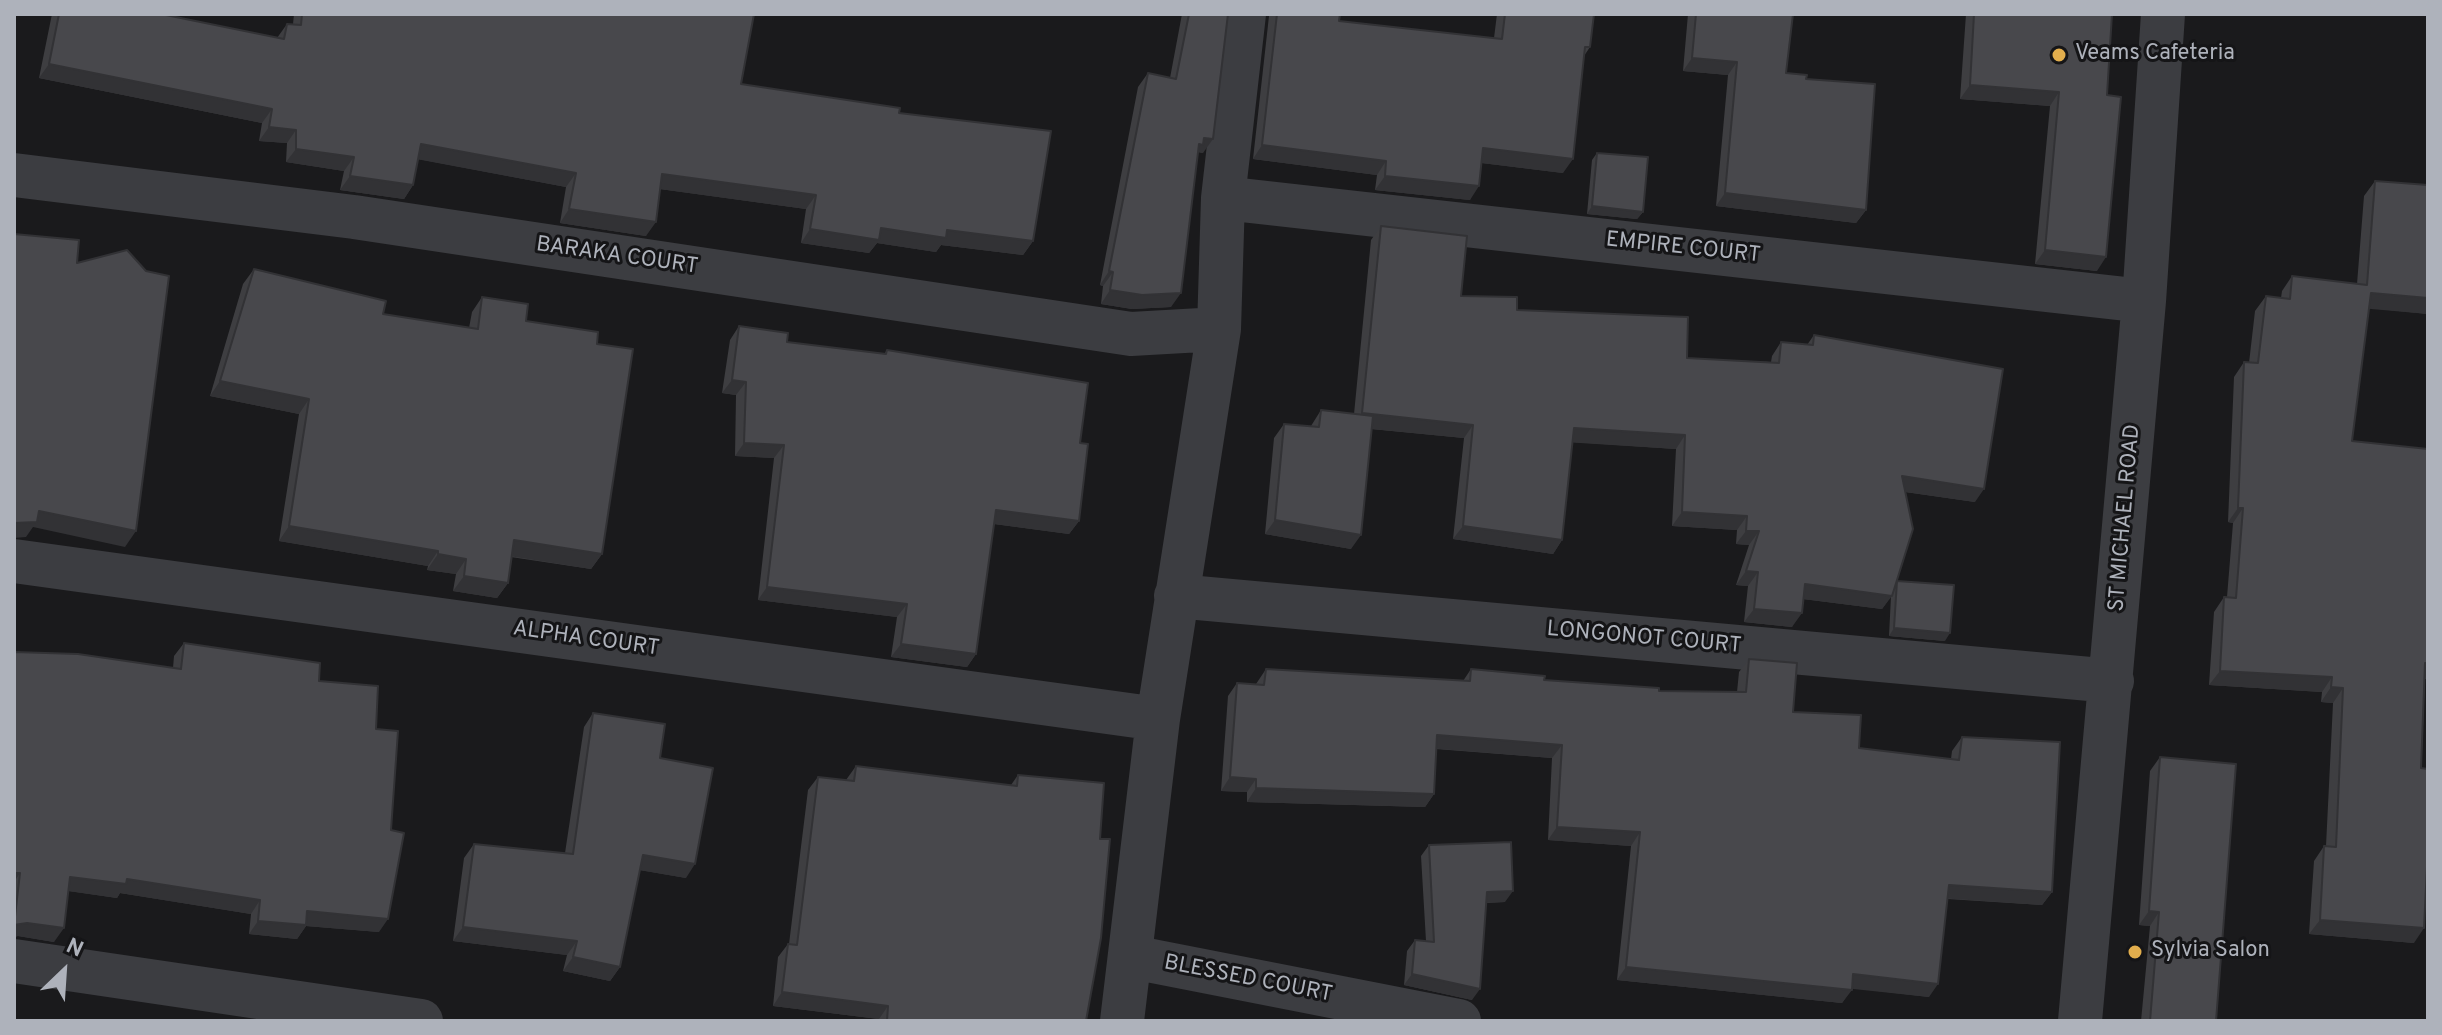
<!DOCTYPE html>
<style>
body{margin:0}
#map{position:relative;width:2442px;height:1035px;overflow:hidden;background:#1a1a1c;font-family:Overpass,sans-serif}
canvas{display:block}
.frame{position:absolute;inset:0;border:16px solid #aeb2bb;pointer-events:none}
.north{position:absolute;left:24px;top:931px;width:80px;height:80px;-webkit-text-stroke:6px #151517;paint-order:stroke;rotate:25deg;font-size:22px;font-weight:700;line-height:32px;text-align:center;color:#aeb2bb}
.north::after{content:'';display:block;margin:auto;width:28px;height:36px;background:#aeb2bb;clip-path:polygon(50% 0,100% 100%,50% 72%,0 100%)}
</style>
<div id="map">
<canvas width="2442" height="1035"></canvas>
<div class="frame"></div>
<div class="north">N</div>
</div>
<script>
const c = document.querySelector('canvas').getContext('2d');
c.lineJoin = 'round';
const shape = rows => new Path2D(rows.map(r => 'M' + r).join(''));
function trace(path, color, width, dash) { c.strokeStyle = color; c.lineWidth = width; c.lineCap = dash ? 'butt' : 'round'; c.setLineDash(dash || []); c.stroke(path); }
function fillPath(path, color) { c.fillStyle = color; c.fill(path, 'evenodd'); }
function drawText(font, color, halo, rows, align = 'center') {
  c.font = font + ' Overpass,sans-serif'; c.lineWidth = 6; c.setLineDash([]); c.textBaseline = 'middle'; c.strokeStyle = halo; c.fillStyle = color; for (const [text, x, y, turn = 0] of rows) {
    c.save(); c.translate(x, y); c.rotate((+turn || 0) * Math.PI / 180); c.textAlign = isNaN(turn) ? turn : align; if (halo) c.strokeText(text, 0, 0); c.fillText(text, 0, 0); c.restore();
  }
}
trace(shape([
 [14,175,354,217,1131,334,1219,329],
 [1223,198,2144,301],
 [14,561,1158,719],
 [1176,596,2112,681],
 [1132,957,1459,1021],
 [14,961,421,1021],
 [1122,1021,1158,719,1219,329,1223,198,1244,14],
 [2080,1021,2144,301,2163,14]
]), '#3c3d41', 44);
fillPath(shape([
 [52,14,161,14,277,38,287,24,293,24,294,14,754,14,741,84,899,113,1033,241,1023,255,941,245,936,252,877,243,869,253,801,243,806,209,660,189,646,236,560,223,566,187,418,159,413,185,404,199,340,190,344,171,286,162,287,143,259,141,262,123,39,78],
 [1182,14,1228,14,1203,153,1198,152,1171,307,1132,309,1101,304,1103,286,1100,285,1138,87,1148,73,1170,78],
 [1270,14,1340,14,1339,21,1494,38,1497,14,1594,14,1590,47,1584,56,1563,173,1482,163,1470,200,1375,190,1377,175,1253,159,1269,16],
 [1688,14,1793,14,1786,73,1806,79,1866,210,1856,223,1716,206,1728,75,1683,71],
 [1966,14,2112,14,2097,271,2035,264,2050,106,1960,99],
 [1597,153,1643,212,1637,219,1587,214,1592,160],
 [2375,181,2428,314,2369,308,2352,441,2428,449,2428,679,2425,679,2414,943,2309,934,2314,861,2324,846,2326,846,2333,703,2321,702,2322,692,2209,685,2214,612,2224,597,2227,597,2233,523,2228,522,2234,377,2244,362,2249,363,2255,311,2266,296,2281,298,2282,291,2292,276,2357,284,2364,196],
 [1381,226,1461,296,1517,310,1687,358,1771,362,1772,356,1781,342,1807,345,1814,335,1975,502,1905,492,1896,583,1945,641,1889,636,1891,596,1882,609,1803,599,1792,627,1744,622,1748,586,1736,585,1749,545,1736,544,1737,530,1672,526,1676,449,1572,442,1562,540,1553,554,1453,539,1464,438,1371,429,1351,549,1265,534,1274,438,1284,424,1311,426,1321,410,1354,414,1371,240],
 [254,269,383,314,469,328,472,312,482,297,526,321,597,344,602,554,591,569,511,557,508,583,497,598,453,591,456,574,427,570,428,566,279,541,299,414,210,396,243,284],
 [739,326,787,342,884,354,887,350,1080,443,1079,521,1069,534,994,524,976,654,967,667,891,657,897,617,758,600,774,458,735,456,736,395,722,393,730,340],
 [184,643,319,681,376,729,379,932,306,926,297,939,249,934,251,914,120,893,117,898,69,891,54,942,18,936,14,937,14,652,173,668,174,656],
 [1749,659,1793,712,1859,748,1951,759,1952,751,1962,737,2052,892,2042,905,1948,899,1929,997,1852,988,1842,1003,1617,980,1631,846,1548,840,1552,758,1436,749,1434,794,1425,807,1247,802,1247,792,1221,791,1228,696,1237,683,1256,684,1266,669,1463,681,1471,669,1544,680,1659,691,1737,692,1739,672],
 [593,713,660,758,686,878,640,870,620,967,610,981,563,971,567,955,453,941,464,858,474,844,565,853,584,727],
 [2160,757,2216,1021,2141,1021,2150,926,2139,925,2150,771],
 [856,766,1011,785,1018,775,1086,1021,879,1021,879,1019,773,1006,778,957,788,944,789,944,808,790,818,777,846,780],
 [1429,845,1505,902,1486,903,1472,1000,1404,985,1407,951,1415,940,1426,941,1421,856]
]), '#3e3e41');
fillPath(shape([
 [1692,58,1737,62,1728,75,1683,71],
 [49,64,272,109,262,123,39,78],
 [1970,85,2059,92,2050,106,1960,99],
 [269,127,296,130,287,143,259,141],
 [1204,138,1213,139,1203,153,1198,152,1189,158],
 [421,144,576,173,566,187,411,158],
 [1262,145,1386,161,1377,175,1253,159],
 [1483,148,1573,159,1563,173,1473,162],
 [296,149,354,157,344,171,286,162],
 [662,174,816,195,806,209,652,188],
 [350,176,413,185,404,199,340,190],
 [1385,176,1479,186,1470,200,1375,190],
 [1725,193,1866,210,1856,223,1716,206],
 [1592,206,1643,212,1637,219,1587,214],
 [569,209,656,222,646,236,560,223],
 [881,228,947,230,1033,241,1023,255,941,245,936,252,877,243,869,253,801,243,810,229],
 [2045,250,2106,257,2097,271,2035,264],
 [1109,271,1113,272,1103,286,1100,285],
 [1110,290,1181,293,1171,307,1132,309,1101,304],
 [2371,293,2428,298,2428,314,2360,308],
 [732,380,746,382,736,395,722,393],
 [220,381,309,399,299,414,210,396],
 [1362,413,1473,425,1464,438,1352,427],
 [1574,428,1685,435,1676,449,1564,442],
 [744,443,784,445,774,458,735,456],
 [1902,476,1984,489,1975,502,1892,490],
 [2238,508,2243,508,2233,523,2228,522],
 [996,510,1079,521,1069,534,987,523],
 [39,511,136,531,125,547,33,527,26,537,14,538,14,523],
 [1682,512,1747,516,1737,530,1672,526],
 [1275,520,1361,535,1351,549,1265,534],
 [289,526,438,551,428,566,279,541],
 [1463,526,1562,540,1553,554,1453,539],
 [1746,531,1759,531,1749,545,1736,544],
 [514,540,602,554,591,569,503,555],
 [438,554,466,559,456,574,427,570],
 [1746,571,1758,572,1748,586,1736,585],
 [464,576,508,583,497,598,453,591],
 [1805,584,1892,596,1882,609,1795,598],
 [767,587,907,604,897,617,758,600],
 [1754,609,1802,613,1792,627,1744,622],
 [1894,628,1950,633,1945,641,1889,636],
 [901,644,976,654,967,667,891,657],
 [2425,663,2428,664,2428,679,2415,678],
 [2220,671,2332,677,2322,692,2209,685],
 [2331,687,2343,688,2333,703,2321,702],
 [1437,735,1562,745,1552,758,1428,748],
 [1230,777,1256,779,1247,792,1221,791],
 [1256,788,1434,794,1425,807,1247,802],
 [1557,827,1640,832,1631,846,1548,840],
 [643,855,695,864,686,878,633,869],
 [14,873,20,873,14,882],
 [70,877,127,879,260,900,251,914,120,893,117,898,61,890],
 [1949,885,2052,892,2042,905,1940,898],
 [1513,891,1505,902,1479,903,1487,892],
 [307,911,388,919,379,932,306,926,297,939,249,934,258,921],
 [2149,911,2159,912,2150,926,2139,925],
 [2320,920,2424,928,2414,943,2309,934],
 [27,923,64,928,54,942,18,936,14,937,14,925],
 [463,927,577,941,567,955,453,941],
 [573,957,620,967,610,981,563,971],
 [1626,967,1852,990,1842,1003,1617,980],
 [1412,974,1480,989,1472,1000,1404,985],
 [1853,974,1938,984,1929,997,1844,988],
 [782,992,888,1006,879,1019,773,1006]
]), '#323235');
const building = shape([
 [59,14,161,14,284,39,287,24,301,25,302,14,754,14,741,84,900,108,899,113,1051,131,1033,241,947,230,946,238,881,228,879,240,810,229,816,195,662,174,656,222,569,209,576,173,421,144,413,185,350,176,354,157,296,149,296,130,269,127,272,109,49,64,59,14],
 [1189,14,1228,14,1213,139,1204,138,1203,145,1199,144,1181,293,1142,295,1110,290,1113,272,1109,271,1148,73,1176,79,1189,14],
 [1277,14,1340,14,1339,21,1502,39,1505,14,1594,14,1590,47,1585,47,1573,159,1483,148,1479,186,1385,176,1386,161,1262,145,1277,14],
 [1696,14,1793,14,1786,73,1807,75,1806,79,1875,84,1866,210,1725,193,1737,62,1692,58,1696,14],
 [1974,14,2112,14,2107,95,2121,97,2106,257,2045,250,2059,92,1970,85,1974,14],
 [1597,153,1648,157,1643,212,1592,206,1597,153],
 [2375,181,2428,185,2428,298,2371,293,2352,441,2428,449,2428,664,2425,663,2421,768,2428,769,2428,847,2424,928,2320,920,2324,846,2336,847,2343,688,2331,687,2332,677,2220,671,2224,597,2236,598,2243,508,2238,508,2244,362,2258,363,2266,296,2290,299,2292,276,2367,285,2375,181],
 [1381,226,1467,236,1461,296,1517,297,1517,310,1688,317,1687,358,1779,363,1781,342,1813,345,1814,335,2003,369,1984,489,1902,476,1913,529,1892,596,1805,584,1802,613,1754,609,1758,572,1746,571,1759,531,1746,531,1747,516,1682,512,1685,435,1574,428,1562,540,1463,526,1473,425,1362,413,1381,226],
 [14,234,79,240,77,263,127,250,146,271,169,276,136,531,39,511,37,522,14,523,14,234],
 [254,269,386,301,383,314,478,329,482,297,528,304,526,321,598,332,597,344,633,349,602,554,514,540,508,583,464,576,466,559,438,554,438,551,289,526,309,399,220,381,254,269],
 [739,326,788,333,787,342,886,354,887,350,1088,383,1080,443,1088,444,1079,521,996,510,976,654,901,644,907,604,767,587,784,445,744,443,746,382,732,380,739,326],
 [1321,410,1373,416,1361,535,1275,520,1284,424,1319,427,1321,410],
 [1897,581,1954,585,1950,633,1894,628,1897,581],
 [184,643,320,663,319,681,378,686,376,729,398,731,391,830,404,833,388,919,307,911,306,925,258,921,260,900,127,879,126,884,70,877,64,928,27,923,14,925,20,873,14,873,14,652,78,654,181,669,184,643],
 [1749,659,1797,663,1793,712,1861,715,1859,748,1959,760,1962,737,2060,742,2052,892,1949,885,1938,984,1853,974,1852,990,1626,967,1640,832,1557,827,1562,745,1437,735,1434,794,1256,788,1256,779,1230,777,1237,683,1264,685,1266,669,1470,681,1471,669,1545,676,1544,680,1659,688,1659,691,1746,692,1749,659],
 [593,713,665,724,660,758,713,768,695,864,643,855,620,967,573,957,577,941,463,927,474,844,573,854,593,713],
 [2160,757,2236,764,2216,1021,2150,1021,2159,912,2149,911,2160,757],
 [856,766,1017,786,1018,775,1104,783,1100,839,1110,839,1101,938,1086,1021,887,1021,888,1006,782,992,788,944,797,945,818,777,854,781,856,766],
 [1511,842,1513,891,1487,892,1480,989,1412,974,1415,940,1434,942,1429,845,1511,842]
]);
fillPath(building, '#48484c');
trace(building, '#323235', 2);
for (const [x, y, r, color] of [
 [2059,55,8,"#e2ae4d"],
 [2135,952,8,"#e2ae4d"]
]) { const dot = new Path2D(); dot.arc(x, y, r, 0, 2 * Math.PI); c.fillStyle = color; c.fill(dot); trace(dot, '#151517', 3); }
drawText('22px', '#aeb2bb', '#151517', [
 ["Veams Cafeteria",2075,55],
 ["Sylvia Salon",2151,952]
], 'left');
drawText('22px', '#aeb2bb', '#151517', [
 ["EMPIRE COURT",1683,249,6],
 ["BARAKA COURT",617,257,8],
 ["ST MICHAEL ROAD",2126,518,-85],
 ["LONGONOT COURT",1644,639,5],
 ["ALPHA COURT",586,640,8],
 ["BLESSED COURT",1248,980,11]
]);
</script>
